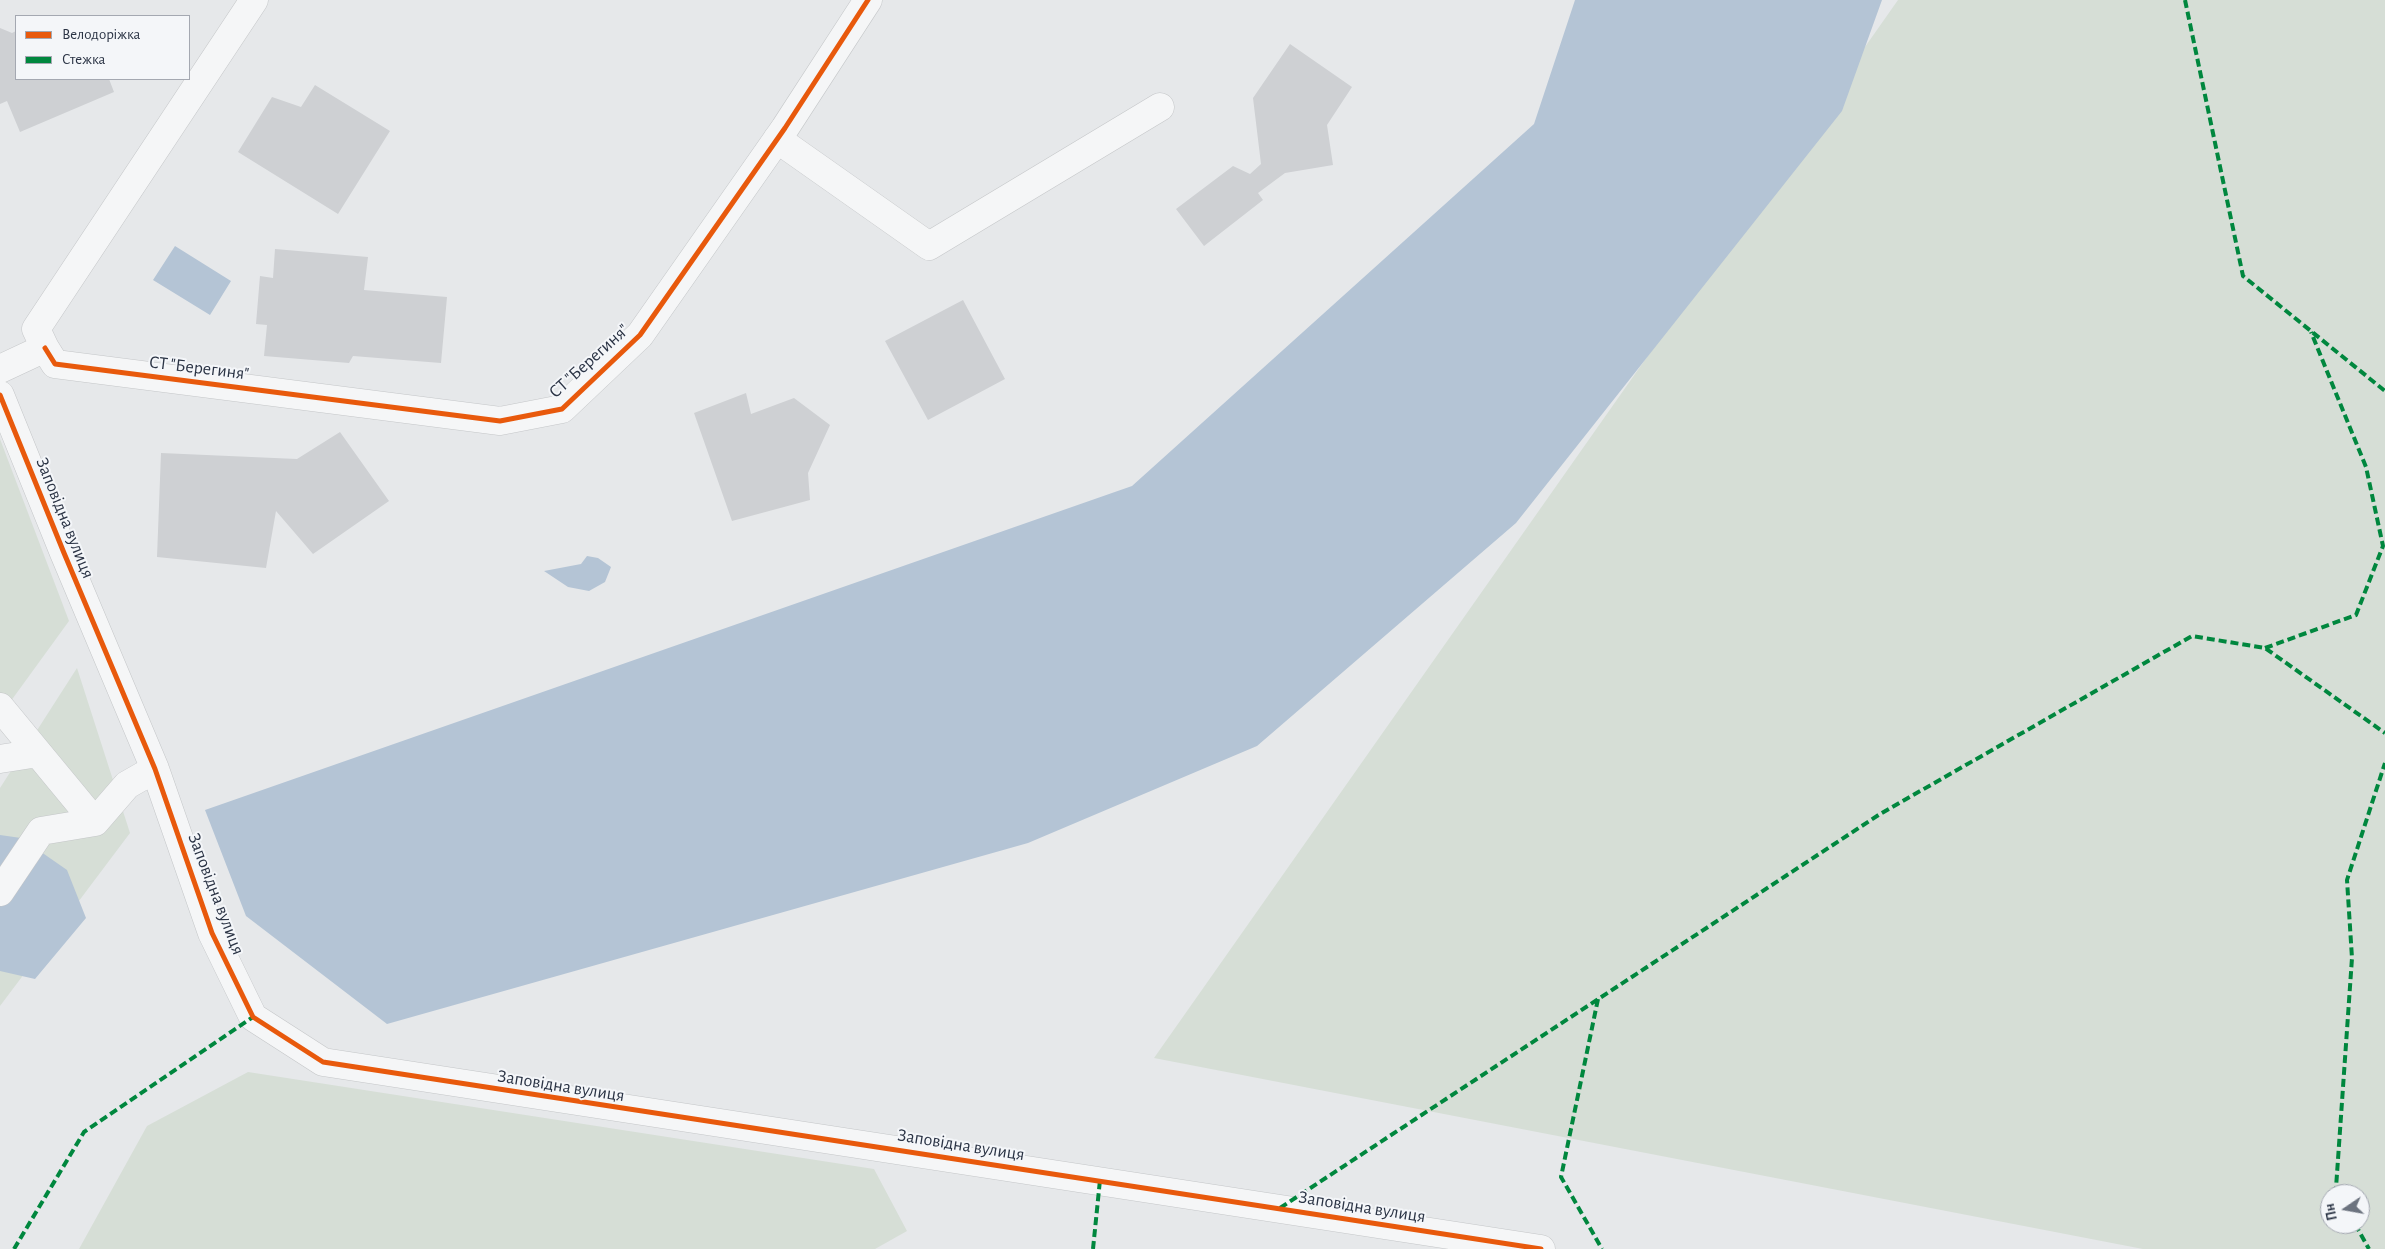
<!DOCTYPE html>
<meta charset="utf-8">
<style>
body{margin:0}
#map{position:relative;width:2385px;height:1249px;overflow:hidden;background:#e6e8ea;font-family:"Alegreya Sans",sans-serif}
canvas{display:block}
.legend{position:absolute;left:15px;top:15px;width:175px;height:65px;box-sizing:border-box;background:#f4f6f9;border:1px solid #a4a8b1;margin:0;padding:6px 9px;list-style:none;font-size:15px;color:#2b3445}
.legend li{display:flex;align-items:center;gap:10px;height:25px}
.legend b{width:25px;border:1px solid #a4a8b1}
.north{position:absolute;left:2320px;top:1184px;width:50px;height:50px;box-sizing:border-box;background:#f4f6f9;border:1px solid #a4a8b1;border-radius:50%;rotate:258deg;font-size:14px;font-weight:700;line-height:20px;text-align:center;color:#2b3445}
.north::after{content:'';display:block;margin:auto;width:18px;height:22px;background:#6c737f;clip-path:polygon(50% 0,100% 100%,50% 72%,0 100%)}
</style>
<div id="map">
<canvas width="2385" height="1249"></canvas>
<ul class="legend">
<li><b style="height:6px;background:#e8590c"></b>Велодоріжка</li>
<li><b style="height:6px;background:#00873e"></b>Стежка</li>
</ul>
<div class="north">Пн</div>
</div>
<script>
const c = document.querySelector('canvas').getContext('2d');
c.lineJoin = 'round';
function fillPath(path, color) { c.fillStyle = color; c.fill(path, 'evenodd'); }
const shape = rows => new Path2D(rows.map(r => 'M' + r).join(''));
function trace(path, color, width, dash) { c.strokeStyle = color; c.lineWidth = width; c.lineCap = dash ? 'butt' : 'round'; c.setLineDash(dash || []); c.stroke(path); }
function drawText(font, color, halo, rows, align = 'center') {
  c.font = font + ' "Alegreya Sans",sans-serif'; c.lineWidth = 4; c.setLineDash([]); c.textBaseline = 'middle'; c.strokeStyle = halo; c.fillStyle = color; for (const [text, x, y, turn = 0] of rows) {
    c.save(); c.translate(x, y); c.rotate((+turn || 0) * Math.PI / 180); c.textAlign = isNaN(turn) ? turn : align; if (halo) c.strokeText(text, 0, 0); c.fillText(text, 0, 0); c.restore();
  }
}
fillPath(shape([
 [1898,0,2385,0,2385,1249,2143,1249,1154,1058],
 [2330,1194,2360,1194,2360,1224,2330,1224],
 [0,439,69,621,0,716],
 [77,668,130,833,0,1006,0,788],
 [248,1072,874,1169,907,1231,875,1249,79,1249,147,1126]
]), '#d6ded6');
fillPath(shape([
 [1575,0,1882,0,1842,111,1516,523,1257,746,1028,843,387,1024,246,916,205,810,1132,486,1534,124],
 [175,246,231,281,210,315,153,280],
 [587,556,598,558,611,567,605,582,589,591,568,587,544,571,581,564],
 [0,835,21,838,67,870,86,918,35,979,0,971]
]), '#b4c4d5');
fillPath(shape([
 [0,28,12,33,16,31,16,79,109,79,114,92,20,132,7,101,0,104],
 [1290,44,1352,87,1327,125,1333,165,1285,173,1258,193,1263,200,1204,246,1176,209,1233,166,1250,174,1261,164,1253,98],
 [315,85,390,131,338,214,238,152,272,97,301,107],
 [275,249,368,257,364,290,447,297,441,363,353,356,349,363,264,356,267,325,256,324,260,276,273,278],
 [963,300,1005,379,928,420,885,341],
 [746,393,751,414,794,398,830,425,808,473,810,500,732,521,694,413],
 [340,432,389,501,313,554,276,511,266,568,157,557,161,453,297,459]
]), '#ced0d3');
const minor = shape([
 [777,139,929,246,1160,107],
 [45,348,55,364,500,421,562,409,640,335,785,128,868,0],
 [0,369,45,348,36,329,254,0],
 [0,395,64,553,155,769,212,933,253,1017,323,1062,1541,1249],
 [0,707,95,822],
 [0,759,38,753],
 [0,892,41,831,95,822,127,785,155,769]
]);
trace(minor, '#c4c6c8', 29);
trace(minor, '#f5f6f7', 28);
trace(shape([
 [2185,0,2243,276,2385,391],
 [2265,648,2356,615,2383,546,2366,467,2311,332],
 [1598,999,1561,1177,1602,1249],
 [2339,1194,2336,1188,2352,958,2347,880,2385,763],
 [1280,1208,1880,814,2192,636,2265,648,2385,733],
 [2355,1224,2369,1249],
 [14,1249,84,1132,253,1017],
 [1093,1249,1100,1180]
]), '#00873e', 4, [8, 4]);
trace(shape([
 [45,348,55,364,500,421,562,409,640,335,785,128,868,0],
 [0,395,64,553,155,769,212,933,253,1017,323,1062,1541,1249]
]), '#e8590c', 5);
drawText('18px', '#2b3445', '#f4f6f9', [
 ["СТ \"Берегиня\"",589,361,-42],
 ["СТ \"Берегиня\"",199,368,7],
 ["Заповідна вулиця",65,518,68],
 ["Заповідна вулиця",216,894,69],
 ["Заповідна вулиця",561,1086,9],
 ["Заповідна вулиця",961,1145,9],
 ["Заповідна вулиця",1362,1207,9]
]);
</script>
